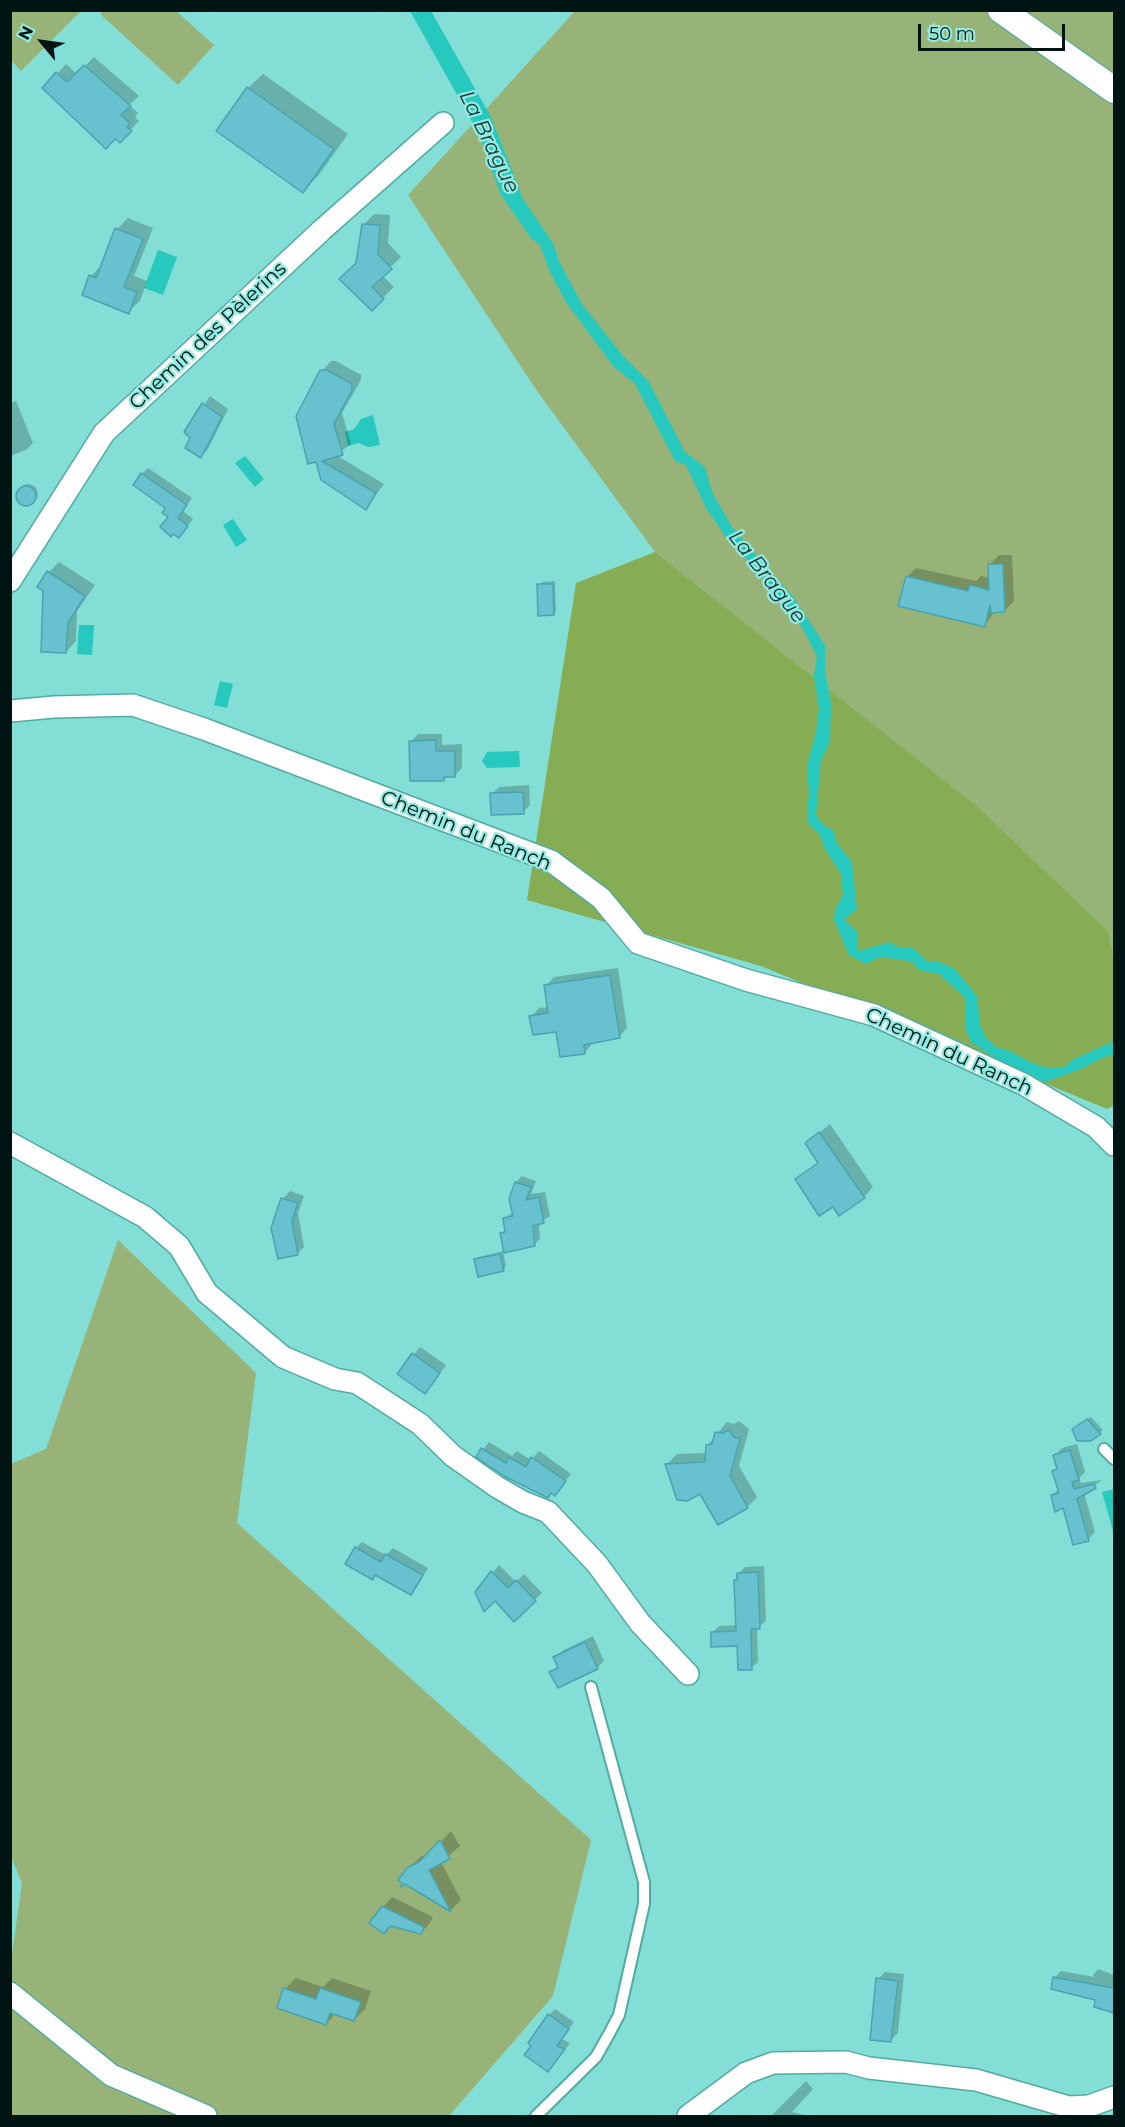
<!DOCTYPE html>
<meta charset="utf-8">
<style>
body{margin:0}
#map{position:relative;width:1125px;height:2127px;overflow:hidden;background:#83ded6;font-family:Montserrat,sans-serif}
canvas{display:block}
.frame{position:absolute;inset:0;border:12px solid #001513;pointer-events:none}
.north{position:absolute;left:12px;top:12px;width:60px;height:60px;-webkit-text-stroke:4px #90ebe3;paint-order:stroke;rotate:299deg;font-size:16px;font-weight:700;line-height:24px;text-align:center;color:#001513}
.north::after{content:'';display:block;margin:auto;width:21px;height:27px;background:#001513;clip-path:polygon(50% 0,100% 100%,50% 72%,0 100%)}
.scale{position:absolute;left:918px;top:24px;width:147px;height:27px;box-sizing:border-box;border:3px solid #001513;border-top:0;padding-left:8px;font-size:18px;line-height:21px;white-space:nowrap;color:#001513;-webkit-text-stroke:4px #90ebe3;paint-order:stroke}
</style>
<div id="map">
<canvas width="1125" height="2127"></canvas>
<div class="frame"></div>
<div class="north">N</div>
<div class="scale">50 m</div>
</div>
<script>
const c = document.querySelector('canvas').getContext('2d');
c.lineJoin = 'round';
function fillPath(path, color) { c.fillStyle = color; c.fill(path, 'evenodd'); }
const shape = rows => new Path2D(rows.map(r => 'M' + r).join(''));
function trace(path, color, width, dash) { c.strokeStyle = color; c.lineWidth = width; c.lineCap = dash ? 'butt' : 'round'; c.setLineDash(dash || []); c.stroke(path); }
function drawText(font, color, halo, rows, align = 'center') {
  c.font = font + ' Montserrat,sans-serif'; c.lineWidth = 4.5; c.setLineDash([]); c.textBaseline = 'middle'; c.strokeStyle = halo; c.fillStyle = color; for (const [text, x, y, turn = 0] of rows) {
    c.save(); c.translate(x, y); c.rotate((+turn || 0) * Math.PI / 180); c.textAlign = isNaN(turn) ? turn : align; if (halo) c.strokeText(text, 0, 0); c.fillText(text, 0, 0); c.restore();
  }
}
fillPath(shape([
 [10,11,11,10,81,11,21,71,11,60],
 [103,11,176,11,214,45,178,85,100,14],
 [575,11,1114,11,1114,962,1109,932,977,806,655,552,537,391,408,195],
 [118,1240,256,1373,237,1523,591,1840,553,1996,449,2116,11,2116,11,1961,22,1883,10,1854,11,1464,46,1449]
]), '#97b377');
fillPath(shape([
 [655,552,977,806,1109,932,1114,962,1114,1105,1107,1109,761,966,527,900,576,583]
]), '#87ad54');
fillPath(shape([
 [410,11,431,11,491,117,523,199,553,243,560,263,582,304,624,357,649,382,685,452,705,467,712,492,732,527,794,598,825,645,825,670,831,703,830,742,821,760,816,815,822,824,834,831,836,842,852,862,857,909,844,920,858,932,858,951,890,942,898,947,912,947,928,962,939,962,955,969,977,996,980,1025,986,1038,996,1047,1010,1051,1030,1062,1047,1068,1064,1067,1074,1059,1112,1042,1114,1042,1114,1055,1104,1057,1081,1069,1045,1082,997,1059,971,1042,966,1030,965,998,939,974,918,970,914,963,903,960,880,957,866,964,849,955,834,920,835,910,843,895,841,874,825,849,820,835,809,825,807,814,809,794,807,766,816,732,819,709,814,676,817,656,800,624,755,567,728,540,706,508,686,465,675,461,635,384,613,366,566,302,550,272,540,245,531,238,501,195,478,132],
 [158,250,177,257,163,295,144,288],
 [373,415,380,445,368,447,359,443,348,446,345,432,354,429,361,419],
 [245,456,264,479,255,487,235,463],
 [233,519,247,540,236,547,223,525],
 [79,625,94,625,92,655,77,654],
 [220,681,233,684,227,708,214,705],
 [519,751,520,767,487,768,482,761,487,752],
 [1114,1489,1114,1530,1113,1531,1102,1492]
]), '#27c9bf');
fillPath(shape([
 [94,57,139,96,129,105,138,113,135,117,139,121,120,141,44,88,66,64,77,74],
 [263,74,348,134,318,176,303,191,248,88],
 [374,214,390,215,388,243,401,257,382,275,394,287,372,308,357,264,363,225],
 [128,218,153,228,134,276,147,281,140,301,128,312,91,276,102,265,117,229],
 [331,361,336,361,361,375,361,380,342,413,351,444,336,455,384,484,366,508,317,460,322,371],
 [210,396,228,409,208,449,201,456,192,437,186,432],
 [16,401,33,443,26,450,10,456,10,403],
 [148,468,192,498,183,511,193,519,179,536,167,508,142,474],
 '18 494a10 10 0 1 1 20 0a10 10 0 1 1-20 0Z',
 [999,555,1012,555,1014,601,1004,611,995,611,985,625,907,577,916,568,976,581,981,576,990,578,989,565],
 [59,562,95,585,77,611,76,641,66,652,49,572],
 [555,581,556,611,553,614,539,585,542,582],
 [418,734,442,734,442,745,462,744,462,768,455,775,448,776,444,779,411,742],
 [529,785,530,805,523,812,492,794,499,787],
 [618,968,627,1028,619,1037,593,1042,585,1053,558,1030,531,1017,539,1008,549,1007,546,986,554,977],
 [830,1124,873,1187,864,1197,833,1205,797,1179,819,1161,807,1143],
 [522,1176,536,1181,531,1194,545,1192,550,1216,539,1223,540,1239,534,1245,502,1233,506,1229,504,1219,513,1212,516,1182],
 [290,1191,304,1196,298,1213,304,1247,297,1254,272,1228,283,1198],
 [503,1251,506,1266,503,1270,476,1260,479,1257],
 [420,1347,446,1365,432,1385,399,1373],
 [1091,1417,1103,1430,1090,1440,1077,1426],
 [739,1421,749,1429,739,1466,757,1497,747,1507,700,1492,667,1464,677,1454,707,1453,707,1446,727,1422,734,1424],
 [489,1442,512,1456,517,1451,531,1460,539,1451,571,1474,555,1494,478,1456],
 [1077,1444,1085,1472,1079,1478,1081,1483,1102,1480,1084,1493,1095,1532,1088,1539,1063,1505,1052,1495,1059,1489,1054,1471,1058,1467,1055,1455,1062,1448],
 [362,1542,386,1555,393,1548,428,1568,417,1587,411,1593,376,1574,373,1578,356,1548],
 [499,1565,516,1582,524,1574,542,1593,514,1619,495,1599,477,1592],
 [764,1566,766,1621,757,1628,758,1662,751,1668,738,1645,712,1633,719,1626,738,1625,736,1580,738,1574,745,1567],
 [593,1636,604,1661,597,1668,551,1673,558,1665,555,1658,562,1651],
 [451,1831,460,1846,441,1862,461,1900,451,1910,405,1883,408,1869,420,1857,431,1852],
 [392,1897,433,1917,430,1923,421,1933,383,1907],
 [1098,1969,1114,1975,1114,2011,1096,2006,1097,1999,1052,1988,1055,1977,1061,1971,1095,1977,1093,1975],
 [885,1972,904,1974,898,2033,891,2040,878,1979],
 [296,1978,323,1987,332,1978,371,1991,365,2009,354,2020,336,2013,326,2024,285,1989],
 [555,2009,574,2022,562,2039,570,2043,548,2070,549,2015],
 [806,2081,813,2089,792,2112,809,2116,771,2116]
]), '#0003');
const building = shape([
 [84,65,131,106,121,115,130,123,127,127,132,131,120,143,115,139,106,149,42,88,56,72,67,82,84,65],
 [247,87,334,149,303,193,216,131,247,87],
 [362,224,380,225,378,254,392,269,372,287,384,299,372,311,339,279,356,263,362,224],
 [115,228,143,239,124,287,137,292,129,314,82,295,89,275,96,278,115,228],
 [320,370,327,370,352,384,352,390,334,424,343,455,322,461,376,493,366,510,321,480,316,462,308,464,296,416,320,370],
 [202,403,222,417,201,458,185,448,190,438,184,432,202,403],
 [141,473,187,505,178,518,188,526,179,538,173,534,171,537,160,527,168,517,162,513,165,508,133,485,141,473],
 '16 496a10 10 0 1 1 20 0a10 10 0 1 1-20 0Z',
 [988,564,1003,564,1005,612,991,613,990,605,985,627,898,606,906,576,968,591,970,585,989,590,988,564],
 [47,571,85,596,68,623,66,653,41,652,43,591,37,587,47,571],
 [537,584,553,584,554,615,538,616,537,584],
 [436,740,436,751,455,751,455,777,444,777,444,781,410,781,409,741,436,740],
 [523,792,524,814,491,815,490,793,523,792],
 [610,975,620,1038,584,1045,585,1054,560,1057,556,1032,533,1035,529,1016,548,1013,544,985,610,975],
 [819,1132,865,1198,839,1216,833,1207,819,1216,795,1179,818,1163,805,1143,819,1132],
 [515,1182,531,1187,526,1200,539,1197,544,1223,533,1226,535,1246,504,1253,500,1233,505,1232,503,1218,513,1216,509,1199,515,1182],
 [281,1198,298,1203,292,1221,298,1255,278,1259,271,1228,281,1198],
 [500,1254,504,1271,478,1277,474,1259,500,1254],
 [412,1353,440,1373,425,1394,397,1374,412,1353],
 [1087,1419,1101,1434,1091,1441,1077,1441,1072,1429,1087,1419],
 [729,1430,734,1437,740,1439,730,1476,748,1508,718,1525,700,1494,687,1501,677,1500,665,1464,705,1462,706,1445,712,1444,715,1432,723,1433,729,1430],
 [481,1448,506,1463,509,1457,526,1467,531,1457,566,1481,555,1496,551,1493,548,1498,504,1476,476,1457,481,1448],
 [1070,1450,1079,1480,1072,1482,1074,1489,1094,1484,1096,1488,1077,1499,1089,1541,1073,1545,1063,1508,1055,1512,1051,1495,1059,1493,1052,1471,1057,1469,1053,1455,1070,1450],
 [355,1547,381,1562,385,1554,423,1575,411,1595,375,1575,373,1580,345,1564,355,1547],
 [491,1571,508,1588,516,1580,536,1601,514,1622,495,1601,484,1612,475,1592,491,1571],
 [758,1572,760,1629,751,1629,752,1670,738,1670,737,1646,711,1647,711,1632,736,1631,734,1580,737,1580,737,1573,758,1572],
 [585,1642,598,1669,558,1688,549,1672,558,1668,553,1657,585,1642],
 [440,1840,450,1859,429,1870,451,1912,405,1884,401,1887,402,1883,398,1880,407,1868,419,1862,440,1840],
 [382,1906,424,1927,421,1934,390,1926,384,1934,369,1923,382,1906],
 [1053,1977,1114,1988,1114,2013,1094,2007,1095,2000,1051,1989,1053,1977],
 [876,1978,898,1981,891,2042,870,2040,876,1978],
 [283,1988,316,1999,320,1988,361,2002,354,2021,330,2013,326,2025,277,2008,283,1988],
 [548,2014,569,2029,557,2046,565,2049,548,2072,524,2055,531,2046,528,2043,548,2014]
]);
fillPath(building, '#67c1cf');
trace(building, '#48a4b1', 1.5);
const service = shape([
 [1104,1449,1114,1459],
 [536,2116,596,2057,609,2034,619,2015,644,1904,644,1882,591,1687]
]);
const minor = shape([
 [10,581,104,433,323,229,443,123],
 [10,711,54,707,133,705,204,729,551,861,601,898,638,943,746,980,874,1015,1023,1084,1096,1127,1114,1145],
 [10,1143,145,1217,179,1246,207,1293,283,1357,335,1379,357,1383,420,1424,453,1456,497,1487,523,1502,548,1512,597,1564,640,1623,688,1674],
 [10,1993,111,2075,206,2116],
 [688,2116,746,2073,773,2063,846,2062,869,2068,976,2080,1069,2107,1089,2106,1114,2097]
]);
const tertiary = shape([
 [1001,10,1114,90]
]);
trace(service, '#4faba4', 14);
trace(minor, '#4faba4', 24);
trace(tertiary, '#4faba4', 28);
trace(service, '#fff', 10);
trace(minor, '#fff', 21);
trace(tertiary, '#fff', 26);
drawText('20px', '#001513', '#90ebe3', [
 ["Chemin des Pèlerins",208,336,-43],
 ["Chemin du Ranch",466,831,22],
 ["Chemin du Ranch",949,1052,25]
]);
drawText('italic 21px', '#1d3634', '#90ebe3', [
 ["La Brague",489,142,64],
 ["La Brague",767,577,52]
]);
</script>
